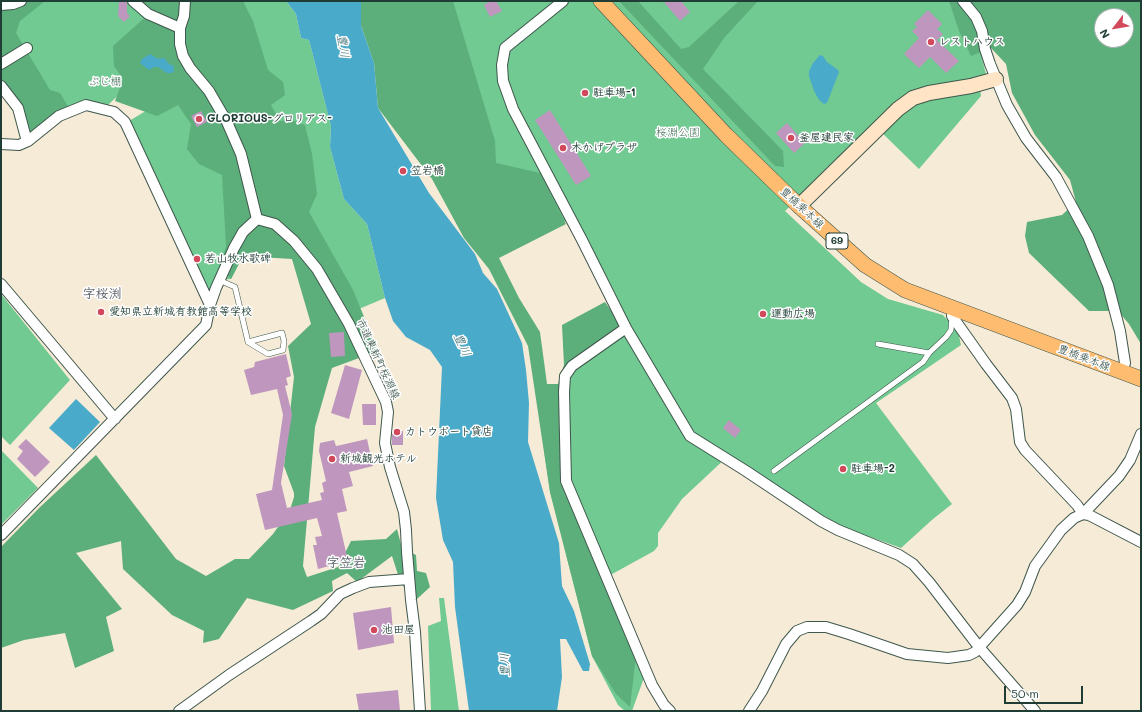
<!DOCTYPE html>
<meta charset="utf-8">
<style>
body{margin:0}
#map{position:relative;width:1142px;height:712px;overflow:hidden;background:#f6ebd7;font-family:Mali,sans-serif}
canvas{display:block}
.frame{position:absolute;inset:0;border:2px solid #1f3d34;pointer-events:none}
.north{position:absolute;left:1094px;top:8px;width:40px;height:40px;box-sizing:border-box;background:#fff;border:1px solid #a5b1ae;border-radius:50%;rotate:239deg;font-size:11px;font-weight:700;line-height:16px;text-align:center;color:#1f3d34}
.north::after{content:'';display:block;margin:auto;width:14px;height:18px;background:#d1495b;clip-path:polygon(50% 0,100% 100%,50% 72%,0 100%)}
.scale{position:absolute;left:1004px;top:686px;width:79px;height:18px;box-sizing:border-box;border:2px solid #1f3d34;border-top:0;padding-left:5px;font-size:12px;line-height:14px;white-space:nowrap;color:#1f3d34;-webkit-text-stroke:3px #fff;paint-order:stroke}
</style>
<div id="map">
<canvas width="1142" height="712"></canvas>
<div class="frame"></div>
<div class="north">N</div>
<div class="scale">50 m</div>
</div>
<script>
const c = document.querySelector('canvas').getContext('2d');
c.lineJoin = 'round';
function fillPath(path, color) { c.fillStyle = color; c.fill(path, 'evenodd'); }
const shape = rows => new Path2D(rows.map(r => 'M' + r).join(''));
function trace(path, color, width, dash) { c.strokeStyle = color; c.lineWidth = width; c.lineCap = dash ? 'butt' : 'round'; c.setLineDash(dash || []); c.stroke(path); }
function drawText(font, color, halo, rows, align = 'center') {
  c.font = font + ' Mali,"Klee One",sans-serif'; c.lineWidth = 3; c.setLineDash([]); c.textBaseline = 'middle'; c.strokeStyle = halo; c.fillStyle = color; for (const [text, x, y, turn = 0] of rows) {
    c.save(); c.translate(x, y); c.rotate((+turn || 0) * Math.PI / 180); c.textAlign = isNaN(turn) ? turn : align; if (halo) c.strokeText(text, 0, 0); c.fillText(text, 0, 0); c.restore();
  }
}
fillPath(shape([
 [15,1,286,1,296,14,301,38,309,40,331,126,330,147,344,199,367,224,385,298,347,314,312,323,292,258,243,256,231,279,219,280,210,299,129,121,159,103,130,84,108,105,85,102,27,132,12,2],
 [385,1,959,1,979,37,981,55,986,74,979,78,981,96,919,169,875,126,785,211,861,282,888,299,943,315,958,332,961,345,876,403,952,504,933,519,901,548,840,526,728,456,682,499,658,533,658,546,654,551,605,578,645,675,632,711,625,711,618,705,592,656,550,492,538,408,573,367,632,329,610,283,574,217,494,257],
 [1,294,70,380,10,445,1,436],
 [1,450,38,488,1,525],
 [439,598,444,598,459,711,431,711,428,626,441,621]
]), '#71ca91');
fillPath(shape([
 [1,1,45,1,20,21,16,33,50,90,60,93,69,108,30,138,1,82],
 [137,1,243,1,253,21,268,70,283,82,285,95,271,105,280,121,292,120,305,125,312,154,317,194,309,212,353,290,378,351,332,368,315,427,303,566,307,577,338,567,351,541,386,539,397,529,402,548,416,555,417,571,426,573,430,587,417,599,401,584,392,556,357,582,347,573,332,581,333,591,293,610,247,598,219,639,203,643,204,631,172,615,123,569,121,541,76,553,122,609,106,617,114,651,75,668,65,633,24,640,1,648,1,547,39,508,96,455,176,559,206,576,235,559,249,559,273,534,290,510,294,497,294,493,284,466,294,377,288,346,311,324,292,259,243,256,231,279,220,266,226,246,222,175,199,164,187,149,191,124,178,105,157,116,115,101,123,79,114,66,113,46,150,13],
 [361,1,453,1,495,141,496,163,540,173,566,224,499,258,519,298,540,332,547,384,558,384,564,365,562,325,605,302,621,325,571,365,562,481,636,656,630,707,616,694,592,656,550,492,528,346,489,269,464,238,432,179,378,108,374,63,361,26],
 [619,1,638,1,681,49,689,47,739,1,758,1,724,38,703,69,783,151,784,167,775,166],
 [949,1,1141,1,1141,344,1129,324,1118,311,1089,311,1029,253,1025,236,1027,222,1062,215,1076,202,1070,180,1035,135,1012,93,1006,64,991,48,971,56,959,31],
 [1102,16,1126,16,1126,40,1102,40]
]), '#5cae7b');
fillPath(shape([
 [286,1,361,1,361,26,374,63,378,108,429,193,475,254,483,273,497,289,522,343,526,370,529,403,528,442,559,543,562,586,574,611,590,664,589,671,583,671,566,639,560,639,562,677,557,711,469,711,455,607,453,562,443,540,436,498,442,367,430,350,406,337,393,321,385,298,367,224,344,199,330,147,331,126,309,40,301,38,296,14],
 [150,54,158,59,164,58,170,65,173,65,174,71,172,73,167,73,158,67,154,67,149,70,140,63,142,59],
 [820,55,823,56,827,62,838,70,839,72,827,103,824,104,819,100,814,91,809,76,809,71,813,63],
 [76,399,100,422,74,450,49,428]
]), '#4aaac9');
fillPath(shape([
 [119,1,127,1,127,13,130,16,124,22,118,16],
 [490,1,496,1,502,11,490,17,484,5],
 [663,1,681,1,690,12,680,21],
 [928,10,942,24,937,29,943,34,937,40,959,61,946,73,930,57,919,68,904,54,919,38,912,31,917,27,914,24],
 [550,110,591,176,576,185,535,120],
 [201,111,207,122,197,127,191,116],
 [787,123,805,143,794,153,776,133],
 [344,332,345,356,331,357,329,333],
 [286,354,291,376,286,378,288,385,285,386,292,414,281,483,287,508,322,500,320,493,324,492,322,483,326,481,319,451,320,443,334,440,336,446,341,445,367,439,373,466,349,472,353,486,342,489,347,511,337,513,348,561,318,569,313,545,317,545,315,537,322,536,317,518,265,530,256,494,272,490,283,415,277,389,251,395,244,370,254,367,255,362],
 [345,365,362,370,349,419,331,413],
 [362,404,376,404,376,425,363,425],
 [729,420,741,430,735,438,723,428],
 [403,431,403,445,392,445,392,434],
 [26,439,50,462,35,477,17,459,23,451,18,447],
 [391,607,394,643,358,650,353,613],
 [398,690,400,711,359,711,356,694]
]), '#be96be');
const lane = shape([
 [219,280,235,287,248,342,268,354,283,350,284,341,282,333,248,342],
 [878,344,929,353],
 [774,471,923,362,929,353,946,337,951,330,952,317]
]);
const street = shape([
 [133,1,148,14,180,28],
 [185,1,184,16,180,28,180,44,183,56,190,68,209,91,227,122,241,154,257,219],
 [563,1,505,48,502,65,503,81,513,109,582,240,626,328,690,436,746,471,821,521,838,530,899,555,913,564,929,582,979,647,1035,711],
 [963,1,976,17,982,31,985,49,990,64,1007,105,1026,138,1056,177,1088,236,1108,285,1120,331,1125,363,1122,372],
 [1,5,13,4,21,1],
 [1,64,27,48],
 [1,86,18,108,26,138,28,141],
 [1,144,19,145,28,141,59,116,86,105,114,112,125,122,210,305],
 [257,219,275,224,294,241,317,269,349,324,386,402,388,412,385,443,390,467,404,512,406,530,407,552,411,600,415,632,420,711],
 [1,284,115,419],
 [953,309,952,316,986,364,1012,398,1016,409,1020,442,1025,450,1077,505,1083,514,1119,476,1130,460,1141,434],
 [626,328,572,366,565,376,564,392,566,481,652,685,664,705,670,711],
 [1,535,206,325,210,305,216,288,234,248,243,232,257,219],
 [179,711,229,675,311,621,321,614,340,594,353,588,369,582,409,579],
 [749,711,762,691,786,644,797,631,807,627,826,627,849,634,907,654,948,658,969,655,975,652,1017,605,1025,592,1035,566,1061,530,1074,518,1083,514,1089,515,1141,542]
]);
const secondary = shape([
 [799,206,898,109,913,98,929,93,971,86,996,79]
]);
const primary = shape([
 [601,1,726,135,799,206,865,265,905,290,1141,379]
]);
trace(lane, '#3f574c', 6);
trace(street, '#3f574c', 12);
trace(secondary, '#3f574c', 16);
trace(primary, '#3f574c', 16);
trace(lane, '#fff', 5);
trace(street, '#fff', 10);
trace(secondary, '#ffe4c6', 14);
trace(primary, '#febc70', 15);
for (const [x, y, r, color] of [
 [931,42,4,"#d1495b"],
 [585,93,4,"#d1495b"],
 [199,119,4,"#d1495b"],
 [791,138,4,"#d1495b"],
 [563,148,4,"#d1495b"],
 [403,171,4,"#d1495b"],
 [197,259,4,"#d1495b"],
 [101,312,4,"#d1495b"],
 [763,314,4,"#d1495b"],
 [397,432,4,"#d1495b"],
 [332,459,4,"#d1495b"],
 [843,469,4,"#d1495b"],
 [374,630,4,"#d1495b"]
]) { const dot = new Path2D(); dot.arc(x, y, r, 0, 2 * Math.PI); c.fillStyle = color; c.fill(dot); trace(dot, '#fff', 1.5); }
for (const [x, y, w] of [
 [837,241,22]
]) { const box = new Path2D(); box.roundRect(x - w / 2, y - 8, w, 16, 3); c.fillStyle = '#fff'; c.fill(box); trace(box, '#1f3d34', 1); }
drawText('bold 10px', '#1f3d34', null, [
 ["69",837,241]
]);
drawText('bold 11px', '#1f3d34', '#fff', [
 ["レストハウス",939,42],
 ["駐車場-1",593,93],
 ["GLORIOUS-グロリアス-",207,119],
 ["釜屋建民家",799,138],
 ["木かげプラザ",571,148],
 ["笠岩橋",411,171],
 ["若山牧水歌碑",205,259],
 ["愛知県立新城有教館高等学校",109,312],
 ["運動広場",771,314],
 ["カトウボート貸店",405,432],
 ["新城観光ホテル",340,459],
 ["駐車場-2",851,469],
 ["池田屋",382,630]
], 'left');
drawText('11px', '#386750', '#fff', [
 ["ぶじ棚",105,82],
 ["桜淵公園",678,133]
]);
drawText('11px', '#1f3d34', '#fff', [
 ["豊橋乗本線",802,208,43],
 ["豊橋乗本線",1084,358,21],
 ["市道東新町桜淵線",378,359,65]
]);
drawText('italic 12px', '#2e6368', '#fff', [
 ["豊川",343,46,80],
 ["豊川",462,345,66],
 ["豊川",505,665,-93]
]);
drawText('bold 13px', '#575c64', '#fff', [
 ["字桜渕",102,294],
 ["字笠岩",346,563]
]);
</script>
